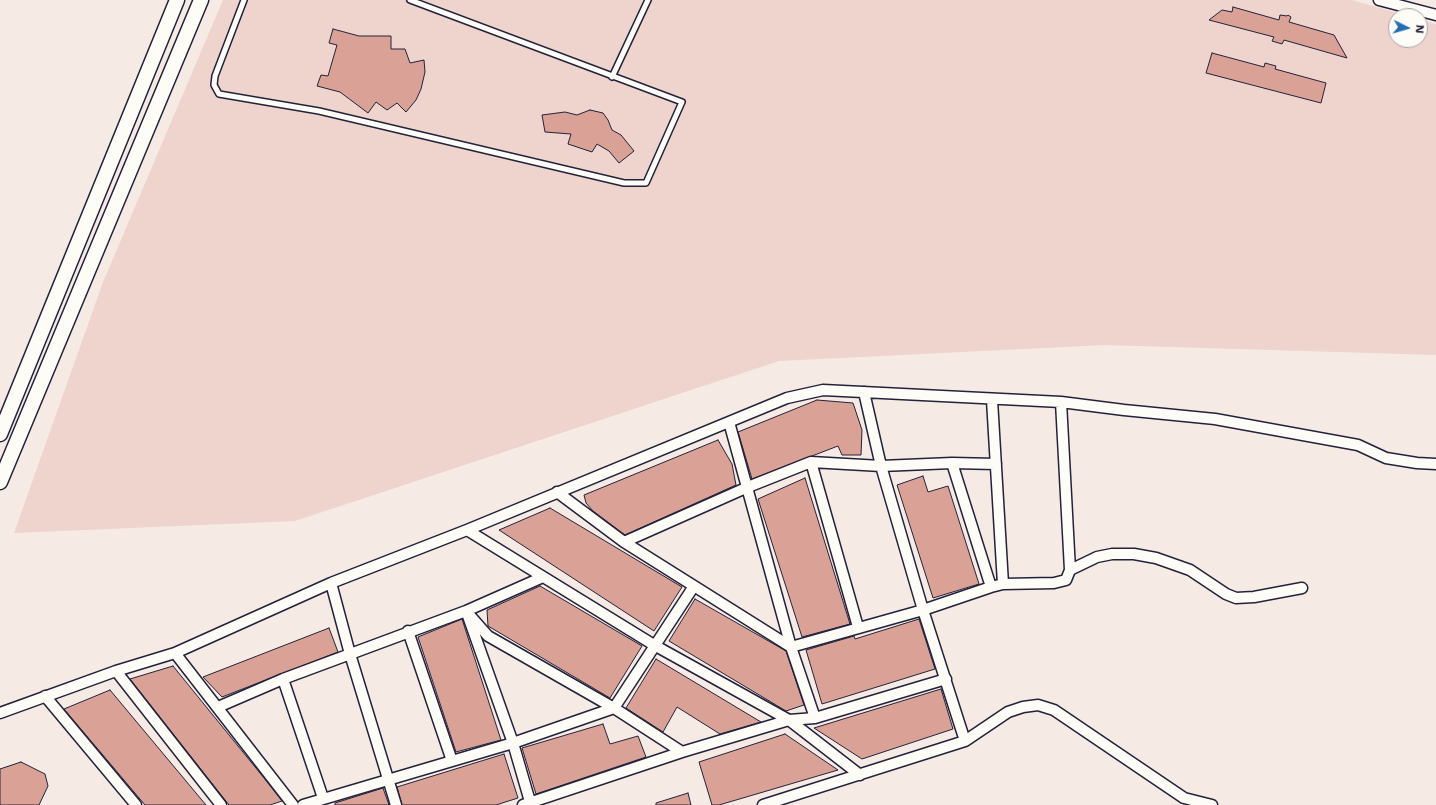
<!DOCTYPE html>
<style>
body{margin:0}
#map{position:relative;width:1436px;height:805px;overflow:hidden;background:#f6eae4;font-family:"Shantell Sans",sans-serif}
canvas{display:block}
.north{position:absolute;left:1388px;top:8px;width:40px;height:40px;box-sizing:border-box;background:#fdfcf7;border:1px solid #a5a5ac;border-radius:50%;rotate:95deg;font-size:11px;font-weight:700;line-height:16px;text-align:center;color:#22223b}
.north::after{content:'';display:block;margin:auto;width:14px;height:18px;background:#1f6fb2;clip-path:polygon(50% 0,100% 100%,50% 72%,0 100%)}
</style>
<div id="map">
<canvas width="1436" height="805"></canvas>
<div class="north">N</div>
</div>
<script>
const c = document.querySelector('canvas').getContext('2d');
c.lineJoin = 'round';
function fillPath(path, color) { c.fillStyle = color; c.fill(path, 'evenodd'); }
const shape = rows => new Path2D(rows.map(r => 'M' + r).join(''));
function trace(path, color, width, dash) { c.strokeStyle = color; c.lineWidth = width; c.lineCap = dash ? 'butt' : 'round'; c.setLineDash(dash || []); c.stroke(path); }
fillPath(shape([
 [223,0,1352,0,1408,16,1396,16,1396,40,1420,40,1420,20,1436,24,1436,355,1105,345,779,361,295,521,14,533,103,282]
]), '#eed4cd');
const building = shape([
 [1233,7,1279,20,1280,15,1287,16,1288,15,1291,17,1289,22,1334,35,1347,58,1284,40,1282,44,1272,41,1274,37,1209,20,1222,10,1232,12,1233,7],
 [333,29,359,36,391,36,391,49,405,49,410,63,424,60,425,72,421,89,416,100,406,112,397,103,387,110,376,102,368,113,340,92,317,86,321,75,328,76,337,45,329,43,333,29],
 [1212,53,1264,67,1265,63,1276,66,1275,69,1326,83,1321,103,1206,73,1212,53],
 [590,110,603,113,608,120,612,130,621,135,634,151,619,163,609,151,597,144,592,152,568,144,571,134,545,132,542,115,565,112,577,115,590,110],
 [817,400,853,403,862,430,861,455,842,455,838,446,752,479,738,432,817,400],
 [718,440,732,464,736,485,625,535,593,511,586,503,584,495,718,440],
 [923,476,928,492,948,486,979,584,933,598,897,485,923,476],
 [805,478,850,624,802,637,758,499,805,478],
 [550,508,682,587,654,631,499,530,550,508],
 [540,586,642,646,610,698,488,626,487,610,540,586],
 [695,599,786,651,804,705,786,711,669,641,695,599],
 [462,619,501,740,456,752,418,637,462,619],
 [919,619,935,669,822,704,806,650,854,636,855,639,919,619],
 [329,628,338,652,240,690,222,697,203,677,329,628],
 [656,659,761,722,720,734,677,707,663,732,626,708,656,659],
 [173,666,264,778,282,801,270,805,229,805,130,679,173,666],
 [941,689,953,729,862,759,814,728,941,689],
 [110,690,206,805,145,805,64,709,110,690],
 [603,724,610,744,638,736,646,757,536,794,522,748,603,724],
 [785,734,838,770,719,805,712,805,699,762,785,734],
 [504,754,518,798,496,805,402,805,397,787,504,754],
 [21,762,45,774,48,786,39,805,0,805,0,769,21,762],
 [383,788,389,805,335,805,335,803,383,788],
 [688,793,691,805,656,805,656,803,688,793]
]);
fillPath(building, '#daa296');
trace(building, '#22223b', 1);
const service = shape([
 [244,0,215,76,214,85,219,94,319,111,624,183,646,183,682,102,410,0],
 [612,77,648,0]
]);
const minor = shape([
 [1379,0,1436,15],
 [864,392,881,466,923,610,965,741],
 [992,400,1003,584],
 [729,422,791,647,815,718],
 [811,462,858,627],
 [952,463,991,587],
 [557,492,624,542,791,647,923,610,991,587,1003,584,1054,583,1066,580,1070,570,1061,402],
 [467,530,654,645,789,720,860,775],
 [624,542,748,487,811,462,881,466,952,463,996,464],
 [1070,570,1097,557,1112,554,1134,554,1156,558,1190,570,1226,594,1236,598,1254,597,1302,588],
 [331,583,350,654,396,805],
 [466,611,488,636,614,708,682,752],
 [468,616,513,743,531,805],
 [408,631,452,761],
 [175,653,293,805],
 [116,671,221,805],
 [283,679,323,798],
 [45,696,136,805],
 [218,707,283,679,466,611,543,577],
 [0,713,116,671,175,653,331,583,467,530,787,398,823,390,1061,402,1124,410,1215,419,1358,445,1386,458,1417,463,1436,464],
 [303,805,513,743,614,708,694,586],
 [523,805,682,752,789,720,815,718,946,679],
 [763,805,965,741,1008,712,1023,707,1038,705,1054,710,1184,798,1212,805]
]);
const secondary = shape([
 [0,434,177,0],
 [0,482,201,0]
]);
trace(service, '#22223b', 8);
trace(minor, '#22223b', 13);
trace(secondary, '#22223b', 17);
trace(service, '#fdfcf7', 5);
trace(minor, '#fdfcf7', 10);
trace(secondary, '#fdfcf7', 14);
</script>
